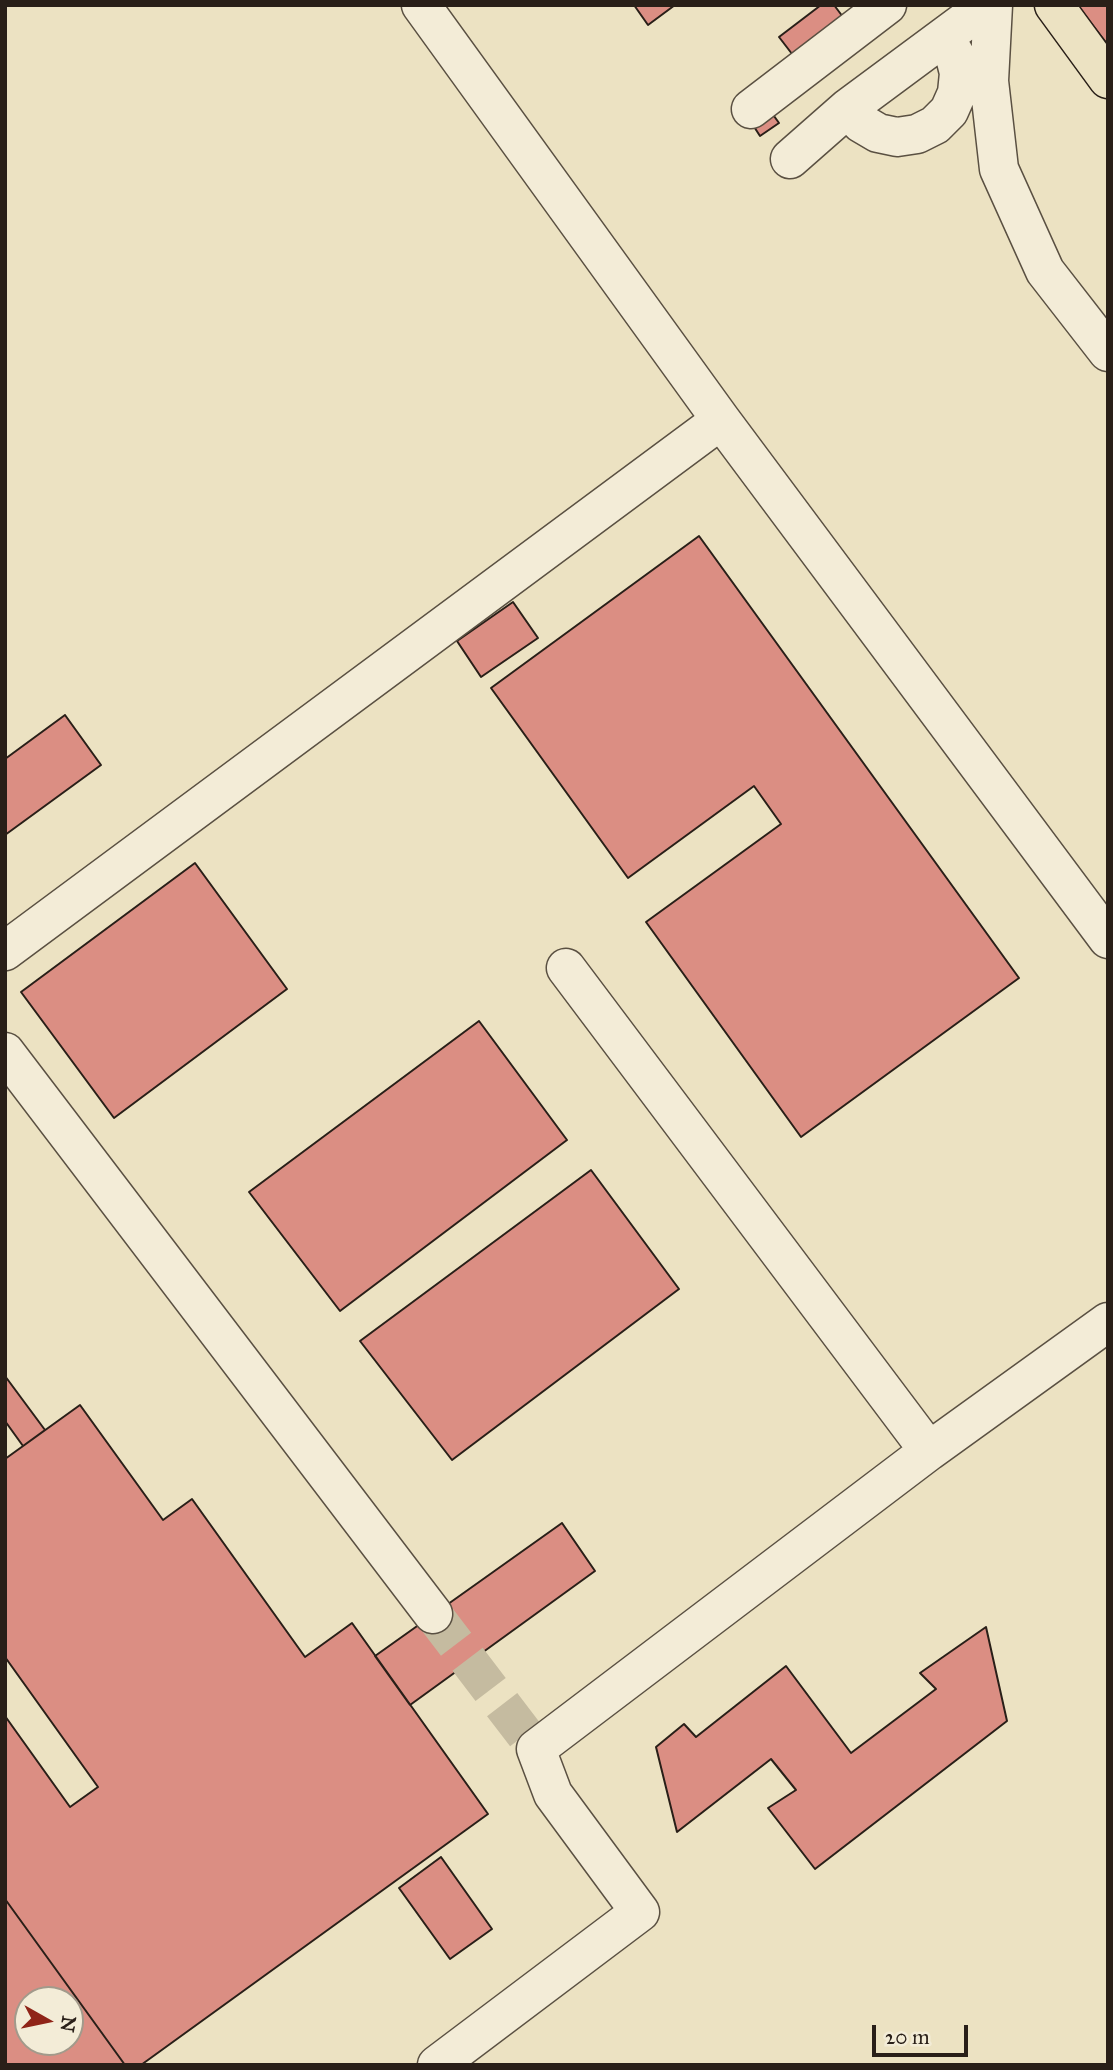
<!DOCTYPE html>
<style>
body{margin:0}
#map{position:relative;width:1113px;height:2070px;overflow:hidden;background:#ece2c2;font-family:"IM FELL Great Primer",serif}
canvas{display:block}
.frame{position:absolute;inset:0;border:7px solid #291f18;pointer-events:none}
.north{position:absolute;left:14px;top:1986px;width:70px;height:70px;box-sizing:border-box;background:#f3ecd7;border:2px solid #a29a8b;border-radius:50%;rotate:99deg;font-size:19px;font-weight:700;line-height:28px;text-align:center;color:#291f18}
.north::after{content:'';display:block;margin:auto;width:24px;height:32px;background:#8f2418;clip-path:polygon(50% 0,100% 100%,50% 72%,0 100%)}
.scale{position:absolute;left:872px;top:2025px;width:96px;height:32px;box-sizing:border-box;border:4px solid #291f18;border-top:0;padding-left:9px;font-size:21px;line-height:24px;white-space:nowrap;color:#291f18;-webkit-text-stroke:5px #f3ecd7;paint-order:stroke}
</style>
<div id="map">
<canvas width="1113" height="2070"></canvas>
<div class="frame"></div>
<div class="north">N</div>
<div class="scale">20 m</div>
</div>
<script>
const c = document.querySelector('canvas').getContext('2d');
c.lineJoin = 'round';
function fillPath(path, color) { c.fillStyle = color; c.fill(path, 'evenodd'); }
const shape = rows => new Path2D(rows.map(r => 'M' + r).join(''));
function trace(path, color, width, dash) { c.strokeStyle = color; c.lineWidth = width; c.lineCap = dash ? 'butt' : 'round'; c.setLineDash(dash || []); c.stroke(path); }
const building = shape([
 [634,5,675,5,648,25,634,5],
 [821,5,834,5,849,25,799,63,779,37,821,5],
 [1077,5,1108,5,1108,45,1077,5],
 [769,109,779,123,760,136,751,122,769,109],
 [699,536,1019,978,801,1137,646,922,781,824,754,786,628,878,491,688,699,536],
 [513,602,538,638,481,677,457,641,513,602],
 [65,715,101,765,5,835,5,759,65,715],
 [195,863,287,989,114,1118,21,992,195,863],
 [479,1021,567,1140,340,1311,249,1192,479,1021],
 [591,1170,679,1289,452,1460,360,1341,591,1170],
 [5,1376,45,1430,23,1446,5,1421,5,1376],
 [80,1405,163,1520,192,1499,305,1657,352,1623,488,1814,141,2065,125,2065,5,1899,5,1716,70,1807,98,1787,5,1657,5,1459,80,1405],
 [562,1523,595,1571,410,1705,375,1656,562,1523],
 [986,1627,1007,1721,815,1869,768,1808,796,1790,771,1759,677,1832,656,1747,684,1724,696,1737,786,1666,851,1753,936,1689,920,1673,986,1627],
 [441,1857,492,1929,450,1959,399,1888,441,1857],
 [5,1899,125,2065,5,2065,5,1899],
 [28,2000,70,2000,70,2042,28,2042,28,2000]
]);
fillPath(building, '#db8e83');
trace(building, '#291f18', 2);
trace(shape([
 [433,1614,536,1749]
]), '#c5bba0', 38, [38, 19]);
const minor = shape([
 [421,5,721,420,1108,939],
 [993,5,989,81,999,169,1045,271,1108,352],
 [848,108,861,123,878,133,897,137,917,134,935,125,949,111,957,93,959,73,954,53,944,37],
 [751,109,887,5],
 [790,159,848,108,987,5],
 [5,951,721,420],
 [566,968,929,1451],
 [5,1052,433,1614],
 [437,2065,640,1912,553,1794,536,1749,929,1451,1108,1322]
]);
const major = shape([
 [1054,5,1108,79]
]);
trace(minor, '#5a5042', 41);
trace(major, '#291f18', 41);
trace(minor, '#f3ecd7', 38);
trace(major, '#ece2c2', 38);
</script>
